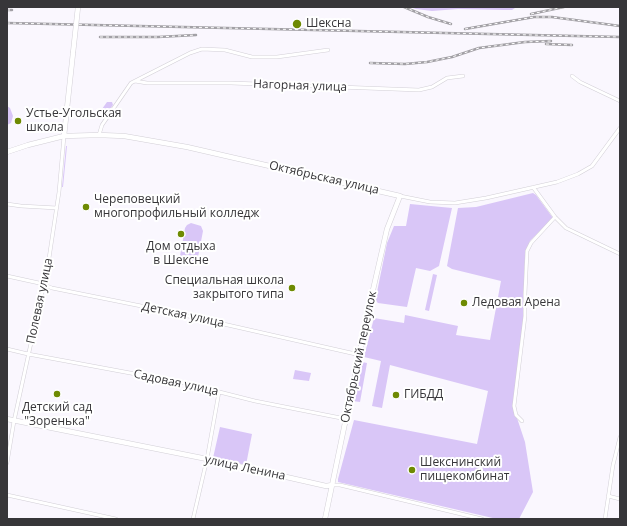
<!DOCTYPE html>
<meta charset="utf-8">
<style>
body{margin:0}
#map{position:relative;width:627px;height:526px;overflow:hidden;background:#faf7fe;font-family:"Open Sans",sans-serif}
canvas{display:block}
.frame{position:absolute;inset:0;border:8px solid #373639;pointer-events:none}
</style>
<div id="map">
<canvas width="627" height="526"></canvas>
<div class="frame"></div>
</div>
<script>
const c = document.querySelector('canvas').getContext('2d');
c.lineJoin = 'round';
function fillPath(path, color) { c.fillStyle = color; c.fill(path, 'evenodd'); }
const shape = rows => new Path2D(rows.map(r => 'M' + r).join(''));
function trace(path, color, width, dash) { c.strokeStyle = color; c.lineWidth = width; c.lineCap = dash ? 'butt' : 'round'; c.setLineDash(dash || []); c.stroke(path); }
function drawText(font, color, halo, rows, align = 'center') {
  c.font = font + ' "Open Sans",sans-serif'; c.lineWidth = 4; c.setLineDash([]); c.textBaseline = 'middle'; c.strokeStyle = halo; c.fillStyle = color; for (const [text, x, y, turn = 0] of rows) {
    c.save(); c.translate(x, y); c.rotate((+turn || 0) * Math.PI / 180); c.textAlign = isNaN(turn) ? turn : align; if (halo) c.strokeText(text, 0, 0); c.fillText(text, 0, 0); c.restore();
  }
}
fillPath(shape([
 [410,7,515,7,515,8,512,10,504,10,458,9,432,11,416,9],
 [107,102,112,102,113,105,103,118,101,115,102,109],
 [7,106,10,108,13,116,11,123,7,125],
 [66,146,67,146,63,187,62,187],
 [533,193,536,195,553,218,530,241,525,258,523,322,516,384,516,415,525,442,533,492,519,519,497,519,338,482,338,479,354,420,477,444,488,391,390,365,382,408,372,406,381,361,364,357,374,318,404,323,405,315,458,326,456,335,490,340,501,281,452,269,447,266,458,208,476,207],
 [410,204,452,208,439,266,430,271,416,268,407,307,378,303,376,301,376,297,387,243,394,226,406,226],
 [191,223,201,226,203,231,198,257,196,260,192,261,183,259,180,256,185,228,187,225],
 [433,274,437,275,429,311,425,310],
 [362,362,367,363,360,402,353,401],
 [295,370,311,373,309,381,293,379],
 [220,427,252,434,246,465,213,458]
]), '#d9c6f7');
const street = shape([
 [572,76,580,82,620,101],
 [135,81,147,83,231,83,419,90,432,87,447,78,463,76],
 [99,135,102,125,131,83,190,53,202,49,225,50,252,57,277,57,328,50],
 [533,187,555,217,566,228,620,254],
 [400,196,430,202,455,203,486,198,557,182,578,174,592,166,620,128],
 [7,204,21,206,57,208],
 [7,276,39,283,52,288,166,311,360,355],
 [7,349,28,354,184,383,255,401,346,419],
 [522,421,516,415,514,406,525,316,525,294,527,251,531,243,555,217],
 [7,463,14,421,48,265,59,192,64,136],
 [332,485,340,485,482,519],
 [7,495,116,519],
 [608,496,620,499],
 [193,519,207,459,219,392],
 [605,519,613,465,620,437]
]);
const secondary = shape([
 [64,136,73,53],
 [7,152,28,145,64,136,99,135,124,136,187,147,400,196,387,229,370,303,325,519],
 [7,419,207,459,326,486,332,485]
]);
trace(street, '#d2cfd6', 4);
trace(secondary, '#d2cfd6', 5.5);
trace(street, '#fff', 3);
trace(secondary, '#fff', 4.5);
const rail = shape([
 [404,7,428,17,451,24],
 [7,10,12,10],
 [531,14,564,7],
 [7,23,620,37],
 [465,29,534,17,552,17,620,26],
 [100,37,158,37,196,35],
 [546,44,572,45],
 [370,63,405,64,427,62,452,57,479,48,525,42,551,41]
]);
trace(rail, '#a2a0a5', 2.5);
trace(rail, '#fff', 1, [3]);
const secondaryBridge = shape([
 [73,53,78,7]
]);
trace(secondaryBridge, '#d2cfd6', 5.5, []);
trace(secondaryBridge, '#fff', 4.5);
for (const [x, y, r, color] of [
 [297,24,5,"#6e8a02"],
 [18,121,4,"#6e8a02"],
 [86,207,4,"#6e8a02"],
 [181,234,4,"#6e8a02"],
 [292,288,4,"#6e8a02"],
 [464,303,4,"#6e8a02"],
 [57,394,4,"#6e8a02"],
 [396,395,4,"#6e8a02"],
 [412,470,4,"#6e8a02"]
]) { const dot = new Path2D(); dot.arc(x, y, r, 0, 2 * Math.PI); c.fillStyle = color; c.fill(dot); trace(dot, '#fff', 1.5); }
drawText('12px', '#373639', '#fff', [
 ["Шексна",306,24],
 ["Устье-Угольская",26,114],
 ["школа",26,128],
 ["Череповецкий",94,200],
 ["многопрофильный колледж",94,214],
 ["Дом отдыха",181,247,"center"],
 ["в Шекснe",181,261,"center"],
 ["Специальная школа",284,281,"right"],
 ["закрытого типа",284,295,"right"],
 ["Ледовая Арена",472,303],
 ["ГИБДД",404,395],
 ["Детский сад",57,408,"center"],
 ["\"Зоренька\"",57,422,"center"],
 ["Шекснинский",420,463],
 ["пищекомбинат",420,477]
], 'left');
drawText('12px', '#373639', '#fff', [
 ["Нагорная улица",300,86,2],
 ["Октябрьская улица",324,178,13],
 ["Полевая улица",40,301,-78],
 ["Детская улица",183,315,12],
 ["Октябрьский переулок",359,357,-78],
 ["Садовая улица",176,383,12],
 ["улица Ленина",245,468,12]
]);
</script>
